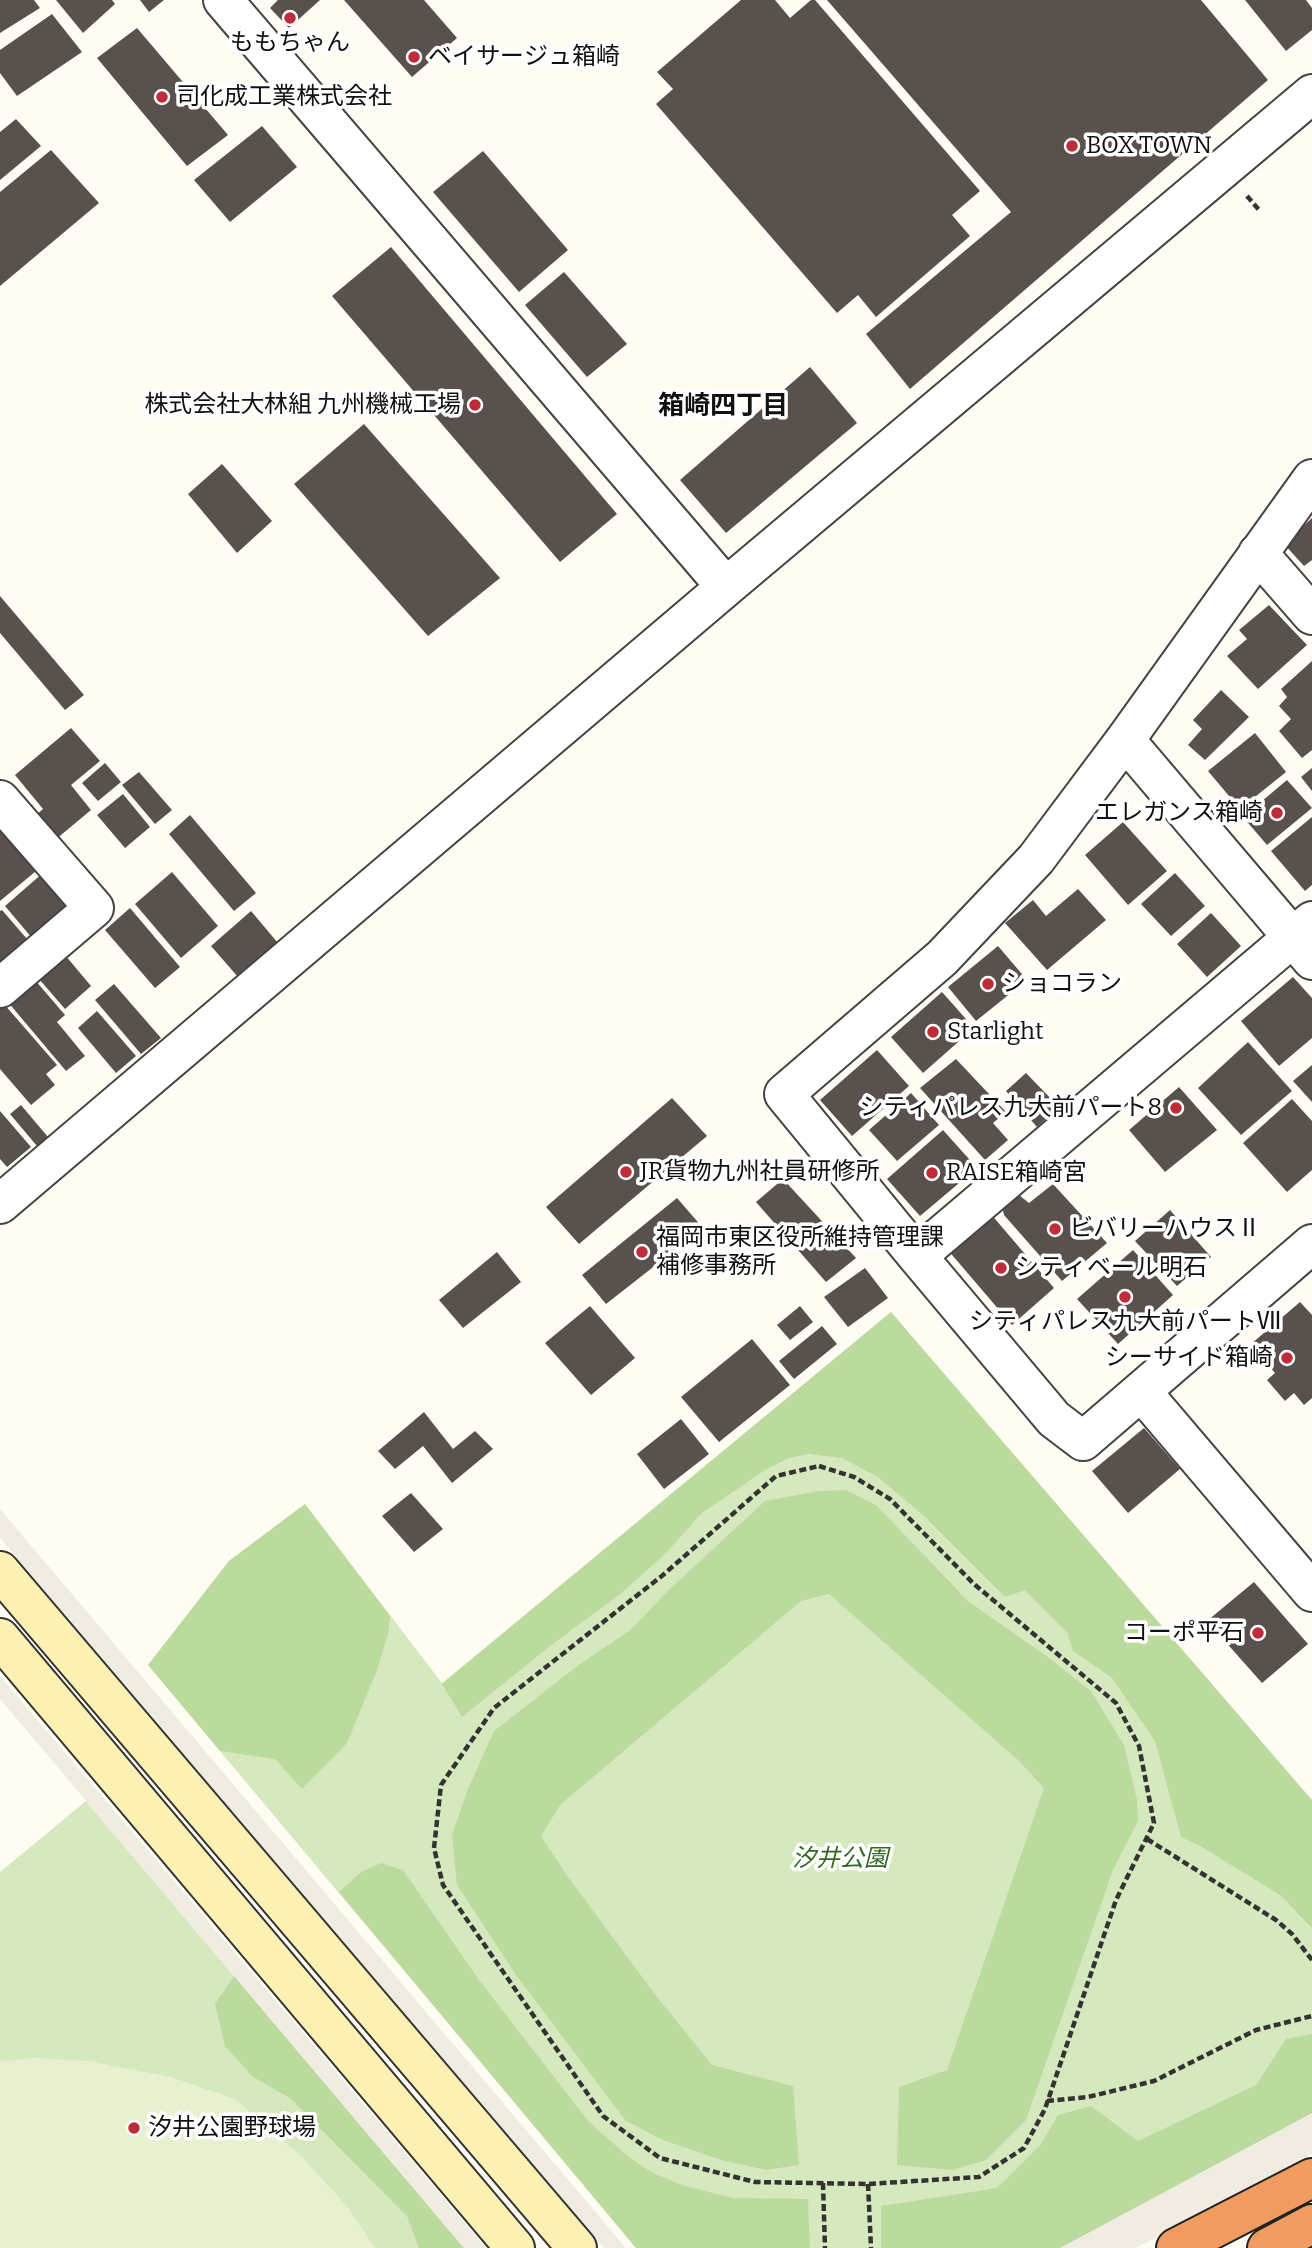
<!DOCTYPE html>
<meta charset="utf-8">
<style>
body{margin:0}
canvas{display:block;background:#fffcf4}
</style>
<canvas width="1312" height="2248"></canvas>
<script>
const c = document.querySelector('canvas').getContext('2d');
c.lineJoin = 'round';
function fillPath(path, color) { c.fillStyle = color; c.fill(path, 'evenodd'); }
const shape = rows => new Path2D(rows.map(r => 'M' + r).join(''));
function trace(path, color, width, dash) { c.strokeStyle = color; c.lineWidth = width; c.lineCap = dash ? 'butt' : 'round'; c.setLineDash(dash || []); c.stroke(path); }
function drawText(font, color, halo, rows, align = 'center') {
  c.font = font + ' Bitter,"Noto Sans JP",serif'; c.lineWidth = 7; c.setLineDash([]); c.textBaseline = 'middle'; c.strokeStyle = halo; c.fillStyle = color; for (const [text, x, y, turn = 0] of rows) {
    c.save(); c.translate(x, y); c.rotate((+turn || 0) * Math.PI / 180); c.textAlign = isNaN(turn) ? turn : align; if (halo) c.strokeText(text, 0, 0); c.fillText(text, 0, 0); c.restore();
  }
}
fillPath(shape([
 [891,1312,1312,1814,1312,2117,1064,2248,636,2248,148,1665,229,1561,305,1504,442,1683],
 [86,1801,464,2248,0,2248,0,1872]
]), '#d6e9be');
fillPath(shape([
 [891,1312,1312,1800,1312,1928,1280,1895,1202,1847,1181,1837,1155,1741,1112,1678,1073,1651,1067,1632,1025,1590,1005,1597,923,1515,878,1477,842,1458,809,1454,789,1458,765,1470,702,1513,662,1557,619,1595,550,1646,462,1717,442,1684],
 [846,1490,876,1505,968,1601,1045,1655,1091,1691,1124,1745,1137,1800,1138,1821,1113,1870,1026,2120,986,2160,953,2170,897,2165,899,2087,947,2070,1044,1788,1018,1760,829,1594,801,1601,560,1805,541,1836,568,1877,657,1997,712,2065,793,2086,799,2165,766,2170,721,2160,663,2140,626,2121,516,1975,457,1885,452,1835,468,1789,494,1731,580,1664,629,1631,673,1586,765,1501,819,1491],
 [305,1504,390,1616,388,1634,377,1670,347,1743,302,1789,275,1759,220,1751,148,1665,229,1561],
 [381,1863,403,1870,479,1980,589,2122,630,2158,653,2173,682,2185,733,2198,808,2199,810,2248,636,2248,339,1892,361,1872],
 [234,1976,464,2248,419,2248,407,2216,290,2098,253,2077,225,2046,215,2004],
 [1312,2034,1312,2117,1064,2248,881,2248,881,2206,997,2188,1041,2144,1058,2115,1091,2106,1138,2141,1256,2085,1286,2039]
]), '#bbda9d');
fillPath(shape([
 [33,2058,88,2061,171,2077,235,2099,302,2157,347,2206,375,2248,0,2248,0,2062]
]), '#e7f1cf');
fillPath(shape([
 [0,1510,0,1509,626,2248,604,2248,0,1538],
 [0,1676,275,2000,486,2248,464,2248,0,1699],
 [1312,2113,1312,2154,1136,2248,1060,2248]
]), '#f0ece2');
fillPath(shape([
 [0,0,34,0,40,8,0,33],
 [56,0,112,0,115,4,83,33],
 [140,0,164,0,149,12],
 [278,0,320,0,289,28,270,8],
 [344,0,424,0,457,38,412,77],
 [741,0,775,0,790,18,811,0,815,0,980,191,952,215,970,236,876,317,858,295,837,313,656,104,673,89,657,72],
 [827,0,1201,0,1268,80,910,389,866,334,1011,212],
 [1245,0,1306,0,1312,8,1312,30,1286,51],
 [52,14,82,52,17,96,0,73,0,50],
 [137,28,228,135,187,166,97,58],
 [16,119,41,146,0,180,0,132],
 [262,126,297,167,230,222,194,180],
 [51,150,99,203,0,286,0,192],
 [483,151,568,250,519,292,433,192],
 [391,247,617,514,560,562,332,296],
 [564,272,627,344,587,377,525,305],
 [810,367,857,423,726,533,680,480],
 [364,424,500,578,428,636,294,484],
 [222,464,272,521,237,553,188,494],
 [1312,518,1312,560,1304,566,1284,544],
 [0,596,84,695,65,710,0,633],
 [1269,605,1307,645,1258,689,1227,656,1247,639,1239,630],
 [1312,661,1312,750,1302,758,1279,731,1291,719,1279,706,1287,697,1281,689],
 [1221,690,1249,717,1205,760,1188,745,1202,729,1193,720],
 [71,728,100,761,71,785,91,810,55,840,35,816,43,809,15,775],
 [1255,733,1286,772,1240,809,1208,771],
 [105,763,121,782,98,801,82,783],
 [1312,768,1312,791,1301,777],
 [139,772,172,810,155,824,122,785],
 [1287,780,1312,808,1267,845,1243,817],
 [123,794,150,827,125,848,97,815],
 [190,815,256,893,234,911,169,834],
 [1312,817,1312,885,1305,891,1271,851],
 [1123,822,1167,871,1128,905,1085,855],
 [0,827,36,871,0,901],
 [44,872,71,904,32,938,5,906],
 [172,872,218,926,181,958,135,904],
 [1175,873,1205,906,1171,936,1141,904],
 [1078,889,1106,920,1047,970,1005,923,1033,900,1046,916],
 [130,908,180,967,155,988,105,930],
 [2,910,27,939,0,962,0,911],
 [251,911,278,943,238,977,211,946],
 [1211,913,1241,946,1207,977,1177,944],
 [998,946,1027,980,976,1021,948,987],
 [60,949,91,986,65,1009,33,972],
 [29,973,65,1015,57,1022,85,1056,66,1071,2,995],
 [1293,977,1312,998,1312,1038,1279,1066,1241,1021],
 [114,984,161,1038,141,1054,95,1000],
 [942,992,974,1028,923,1073,891,1037],
 [4,1004,57,1065,46,1074,55,1085,31,1105,0,1069,0,1007],
 [97,1011,136,1056,116,1073,78,1028],
 [1248,1042,1292,1091,1241,1135,1198,1088],
 [877,1050,909,1086,852,1136,820,1100],
 [956,1059,1006,1112,993,1123,1008,1140,985,1160,920,1088],
 [1312,1065,1312,1102,1293,1081],
 [1026,1073,1059,1107,1037,1127,1006,1091],
 [1179,1087,1217,1130,1165,1172,1129,1130],
 [911,1093,939,1125,897,1161,869,1130],
 [672,1098,707,1136,579,1244,546,1207],
 [1292,1099,1312,1121,1312,1170,1287,1192,1243,1143],
 [21,1105,48,1137,37,1146,10,1114],
 [0,1111,31,1147,7,1167,0,1159],
 [943,1130,977,1168,920,1216,887,1179],
 [783,1179,856,1258,826,1282,756,1202],
 [1053,1184,1107,1243,1062,1281,1004,1215,1002,1205,1009,1196,1019,1195,1029,1203],
 [677,1198,703,1228,606,1304,582,1275],
 [1170,1210,1211,1257,1177,1286,1135,1241],
 [990,1213,1054,1288,1012,1325,947,1249],
 [1133,1250,1173,1295,1118,1344,1077,1299],
 [497,1252,521,1282,463,1328,439,1300],
 [865,1268,888,1298,848,1327,824,1297],
 [1300,1302,1312,1315,1312,1398,1304,1405,1294,1393,1285,1401,1267,1380,1275,1373,1251,1344],
 [590,1306,635,1358,591,1395,545,1343],
 [800,1306,813,1322,790,1340,777,1325],
 [822,1326,837,1344,794,1379,779,1361],
 [752,1339,790,1385,719,1442,681,1397],
 [424,1412,453,1449,475,1431,493,1449,452,1483,423,1446,395,1469,378,1451],
 [681,1419,709,1454,664,1489,637,1454],
 [1144,1428,1180,1469,1128,1513,1092,1471],
 [411,1493,443,1529,414,1552,382,1516],
 [1254,1582,1308,1644,1262,1683,1207,1621]
]), '#59514d');
const street = shape([
 [223,0,726,587,1312,94],
 [1312,479,1125,740,1036,859,942,958,784,1094,917,1256,1054,1419,1083,1441,1312,1244],
 [1258,553,1312,615],
 [1125,740,1312,960],
 [0,800,94,908,0,988],
 [0,1204,726,587],
 [917,1256,1312,921],
 [1141,1391,1312,1592]
]);
const secondary = shape([
 [0,1571,577,2248],
 [0,1638,515,2248]
]);
const highway = shape([
 [1176,2248,1312,2178],
 [1267,2248,1312,2224]
]);
trace(street, '#444', 42);
trace(secondary, '#333', 42);
trace(highway, '#222', 42);
trace(shape([
 [1247,196,1260,211],
 [819,1466,854,1477,890,1499,974,1584,1116,1703,1139,1746,1154,1823,1116,1900,1045,2109,1024,2148,979,2177,868,2184,755,2182,660,2158,603,2116,443,1885,434,1848,441,1785,494,1708,663,1575,776,1476,819,1466],
 [1147,1839,1276,1920,1292,1934,1312,1960],
 [1047,2101,1088,2097,1154,2081,1256,2030,1312,2016],
 [823,2183,825,2248],
 [868,2184,871,2248]
]), '#333', 4.5, [7, 3.5]);
trace(street, '#fff', 38);
trace(secondary, '#fcf1b2', 38);
trace(highway, '#f09c61', 38);
for (const [x, y, r, color] of [
 [290,18,7,"#be2b39"],
 [414,57,7,"#be2b39"],
 [162,97,7,"#be2b39"],
 [1072,146,7,"#be2b39"],
 [475,405,7,"#be2b39"],
 [1277,813,7,"#be2b39"],
 [988,984,7,"#be2b39"],
 [933,1032,7,"#be2b39"],
 [1176,1108,7,"#be2b39"],
 [626,1172,7,"#be2b39"],
 [932,1173,7,"#be2b39"],
 [1055,1229,7,"#be2b39"],
 [642,1252,7,"#be2b39"],
 [1001,1268,7,"#be2b39"],
 [1125,1297,7,"#be2b39"],
 [1287,1358,7,"#be2b39"],
 [1258,1633,7,"#be2b39"],
 [134,2128,7,"#be2b39"]
]) { const dot = new Path2D(); dot.arc(x, y, r, 0, 2 * Math.PI); c.fillStyle = color; c.fill(dot); trace(dot, '#fff', 2.5); }
drawText('24px', '#111', '#fff', [
 ["ももちゃん",290,43,"center"],
 ["ベイサージュ箱崎",428,57],
 ["司化成工業株式会社",176,97],
 ["BOX TOWN",1086,146],
 ["株式会社大林組 九州機械工場",461,405,"right"],
 ["エレガンス箱崎",1263,813,"right"],
 ["ショコラン",1002,984],
 ["Starlight",947,1032],
 ["シティパレス九大前パート8",1162,1108,"right"],
 ["JR貨物九州社員研修所",640,1172],
 ["RAISE箱崎宮",946,1173],
 ["ビバリーハウスⅡ",1069,1229],
 ["福岡市東区役所維持管理課",656,1238],
 ["補修事務所",656,1266],
 ["シティベール明石",1015,1268],
 ["シティパレス九大前パートⅦ",1125,1322,"center"],
 ["シーサイド箱崎",1273,1358,"right"],
 ["コーポ平石",1244,1633,"right"],
 ["汐井公園野球場",148,2128]
], 'left');
drawText('italic 24px', '#336821', '#fff', [
 ["汐井公園",840,1859]
]);
drawText('bold 26px', '#111', '#fff', [
 ["箱崎四丁目",723,407]
]);
</script>
